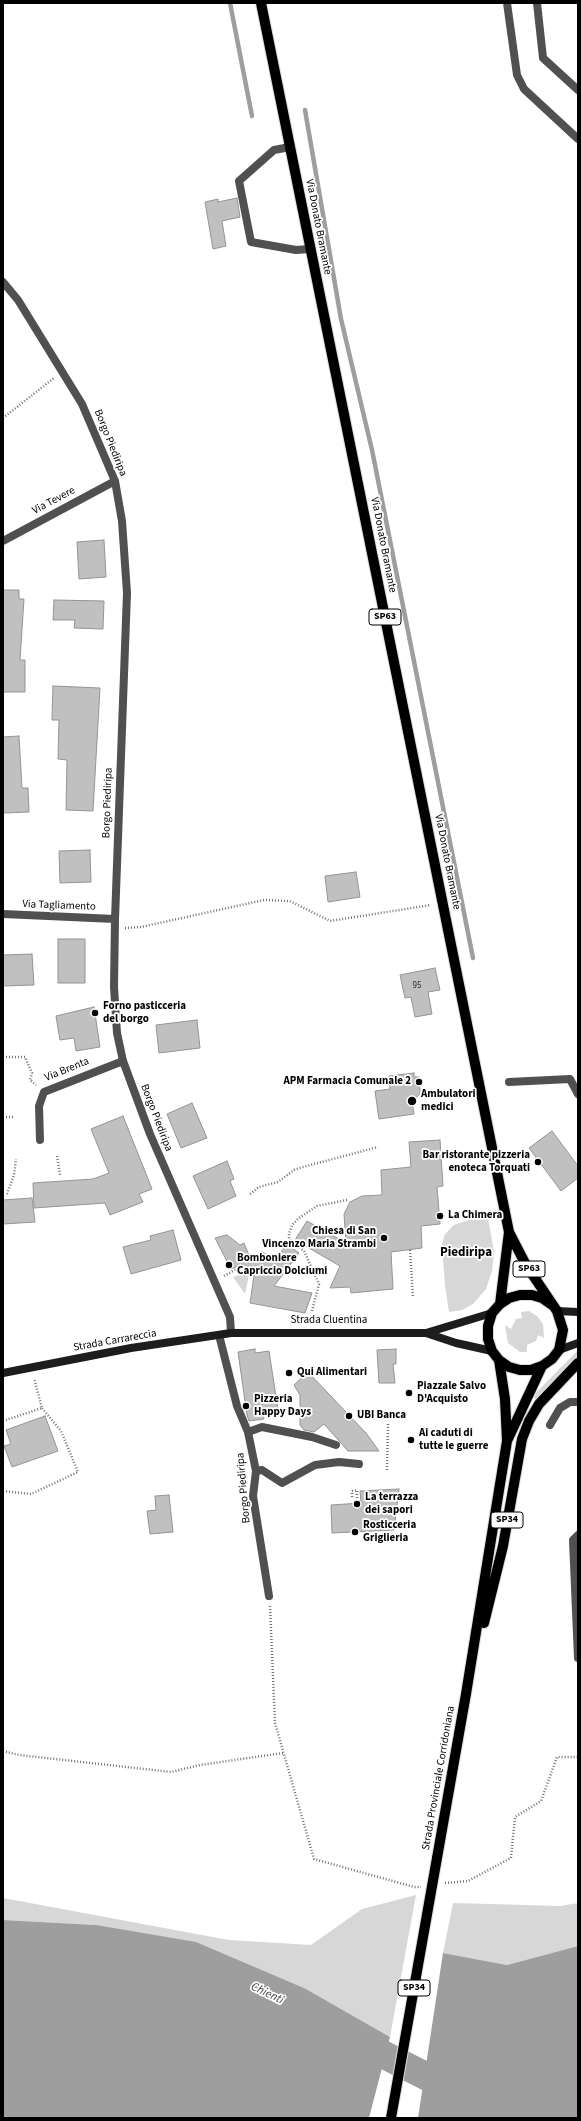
<!DOCTYPE html>
<style>
body{margin:0}
#map{position:relative;width:581px;height:2121px;overflow:hidden;background:#fff;font-family:"Source Sans 3",sans-serif}
canvas{display:block}
.frame{position:absolute;inset:0;border:4px solid #000;pointer-events:none}
</style>
<div id="map">
<canvas width="581" height="2121"></canvas>
<div class="frame"></div>
</div>
<script>
const c = document.querySelector('canvas').getContext('2d');
c.lineJoin = 'round';
function fillPath(path, color) { c.fillStyle = color; c.fill(path, 'evenodd'); }
const shape = rows => new Path2D(rows.map(r => 'M' + r).join(''));
function trace(path, color, width, dash) { c.strokeStyle = color; c.lineWidth = width; c.lineCap = dash ? 'butt' : 'round'; c.setLineDash(dash || []); c.stroke(path); }
function drawText(font, color, halo, rows, align = 'center') {
  c.font = font + ' "Source Sans 3",sans-serif'; c.lineWidth = 3.5; c.setLineDash([]); c.textBaseline = 'middle'; c.strokeStyle = halo; c.fillStyle = color; for (const [text, x, y, turn = 0] of rows) {
    c.save(); c.translate(x, y); c.rotate((+turn || 0) * Math.PI / 180); c.textAlign = isNaN(turn) ? turn : align; if (halo) c.strokeText(text, 0, 0); c.fillText(text, 0, 0); c.restore();
  }
}
fillPath(shape([
 [488,1218,494,1252,492,1271,486,1289,473,1304,462,1310,449,1312,445,1286,442,1244,445,1234,454,1225,469,1220],
 [245,1273,249,1275,245,1294,233,1277],
 [529,1311,537,1316,543,1324,544,1338,538,1335,536,1341,527,1345,527,1352,520,1352,508,1343,505,1325,511,1329,516,1319,522,1318,521,1312],
 [578,1350,578,1358,553,1381,538,1400,532,1397],
 [416,1895,390,2037,306,1989,96,1925,3,1920,3,1898,229,1940,311,1945,362,1909],
 [453,1903,560,1906,578,1903,578,1946,507,1965,443,1953]
]), '#d7d7d7');
fillPath(shape([
 [3,1920,96,1925,196,1942,306,1989,390,2037,369,2118,3,2118],
 [578,1946,578,2118,418,2118,443,1953,507,1965]
]), '#9e9e9e');
trace(shape([
 [230,3,252,116],
 [305,110,341,319,372,450,473,958]
]), '#9e9e9e', 4.5);
trace(shape([
 [351,2038,508,2118]
]), '#9e9e9e', 28);
const building = shape([
 [237,198,240,217,222,221,226,246,213,249,205,202,218,199,218,202,237,198],
 [104,540,106,577,79,579,77,542,104,540],
 [3,590,19,590,19,599,24,599,20,660,25,660,25,692,3,692,3,590],
 [54,600,104,601,103,629,74,628,75,620,53,620,54,600],
 [53,686,100,688,93,811,66,810,67,760,58,759,59,720,52,720,53,686],
 [19,736,22,788,28,788,29,812,3,813,3,737,19,736],
 [90,850,91,882,60,883,59,851,90,850],
 [356,872,360,897,328,902,325,876,356,872],
 [58,939,85,939,85,983,58,983,58,939],
 [32,954,34,985,3,986,3,955,32,954],
 [435,968,440,990,428,992,432,1014,415,1017,411,997,405,998,400,975,435,968],
 [94,1007,100,1047,76,1051,74,1038,60,1040,56,1016,94,1007],
 [197,1020,200,1048,159,1053,156,1025,197,1020],
 [414,1073,414,1077,419,1077,420,1091,420,1094,412,1101,414,1114,379,1119,375,1091,390,1089,389,1076,414,1073],
 [192,1103,207,1138,181,1148,167,1114,192,1103],
 [123,1116,152,1189,139,1194,143,1202,110,1215,105,1203,34,1208,33,1183,93,1179,109,1173,91,1129,123,1116],
 [552,1131,578,1166,578,1178,561,1191,529,1148,552,1131],
 [440,1140,443,1186,437,1187,440,1224,421,1226,422,1248,391,1252,393,1289,351,1293,350,1287,330,1288,340,1266,295,1240,307,1221,346,1243,344,1214,350,1202,362,1196,382,1195,381,1170,411,1167,409,1142,440,1140],
 [227,1161,234,1179,230,1181,236,1196,208,1209,193,1176,227,1161],
 [32,1198,35,1222,3,1224,3,1200,32,1198],
 [173,1230,181,1260,131,1274,123,1247,151,1240,150,1236,173,1230],
 [227,1235,240,1245,244,1243,251,1260,261,1251,275,1260,287,1244,299,1253,274,1286,312,1293,305,1313,250,1303,255,1269,236,1267,231,1269,215,1238,227,1235],
 [255,1349,255,1353,269,1351,278,1410,263,1412,264,1419,249,1421,247,1415,238,1352,255,1349],
 [396,1349,396,1364,393,1364,395,1383,379,1383,377,1350,396,1349],
 [308,1372,366,1433,379,1451,348,1451,324,1424,314,1432,304,1430,300,1425,300,1418,306,1413,300,1406,300,1395,294,1385,308,1372],
 [45,1416,58,1451,12,1467,4,1446,11,1444,6,1430,45,1416],
 [399,1489,394,1530,332,1533,331,1505,361,1503,360,1491,399,1489],
 [169,1495,173,1532,150,1534,147,1511,156,1510,155,1496,169,1495]
]);
fillPath(building, '#c0c0c0');
trace(building, '#949494', 1);
const primary = shape([
 [261,3,509,1232,526,1265,557,1311,563,1330,559,1350,552,1359,542,1366,531,1370,520,1370,509,1367,499,1360,492,1351,488,1339,488,1326,492,1313,500,1304,509,1298,520,1295,532,1295,542,1298,552,1305],
 [500,1304,509,1232],
 [508,1439,542,1366],
 [484,1623,503,1546,522,1439,529,1421,539,1404,578,1363],
 [437,1858,466,1694,507,1441,505,1399,499,1360]
]);
trace(primary, '#dbdbdb', 12);
trace(shape([
 [3,418,54,378],
 [125,928,141,927,264,900,290,901,330,921,431,905],
 [3,1057,25,1057,32,1073,30,1080,36,1085],
 [3,1117,14,1117],
 [57,1156,60,1175],
 [7,1194,14,1175,16,1159],
 [250,1194,259,1187,278,1182,294,1170,303,1167,378,1147],
 [410,1250,413,1297],
 [224,1276,244,1265],
 [312,1311,319,1284,304,1251,289,1239,289,1234,292,1225,299,1218,317,1206,347,1200],
 [3,1421,42,1408,34,1378],
 [387,1470,388,1423],
 [3,1491,31,1494,78,1472,61,1431,42,1408],
 [352,1497,352,1491,357,1490,357,1504],
 [270,1606,275,1723,314,1859,414,1887,421,1887],
 [3,1751,19,1755,171,1772,200,1765,283,1753],
 [445,1883,468,1881,511,1858,515,1817,541,1801,557,1757,578,1757]
]), '#727272', 2.5, [1, 2]);
trace(shape([
 [507,3,517,75,524,89,578,139],
 [537,3,543,58,578,90],
 [290,147,274,150,239,181,251,242,296,250,310,249],
 [509,1082,570,1079,578,1094],
 [550,1425,560,1408,570,1402,578,1402],
 [248,1432,262,1427,312,1437,336,1445],
 [256,1471,262,1470,282,1483,315,1465,339,1462,359,1464],
 [578,1535,573,1540,578,1658]
]), '#505050', 8);
trace(shape([
 [3,282,18,300,82,404,115,481,122,521,127,593,115,919,114,987,117,1033,123,1061,150,1134,230,1317,231,1333],
 [3,541,115,481],
 [3,914,115,919],
 [40,1140,39,1106,44,1092,123,1061],
 [219,1335,237,1406,248,1432,256,1471,253,1496,269,1596]
]), '#505050', 8);
trace(shape([
 [557,1311,578,1312],
 [426,1333,492,1313],
 [559,1350,578,1343],
 [3,1373,131,1348,231,1333,426,1333,456,1343,492,1351]
]), '#1d1d1d', 8);
trace(primary, '#000', 10);
const primaryBridge = shape([
 [391,2118,437,1858]
]);
trace(primaryBridge, '#dbdbdb', 12, []);
trace(primaryBridge, '#000', 10);
for (const [x, y, r, color] of [
 [95,1013,4,"#000"],
 [419,1082,4,"#000"],
 [412,1101,5,"#000"],
 [538,1162,4,"#000"],
 [440,1216,4,"#000"],
 [384,1238,4,"#000"],
 [229,1265,4,"#000"],
 [289,1373,4,"#000"],
 [409,1393,4,"#000"],
 [246,1406,4,"#000"],
 [349,1416,4,"#000"],
 [411,1440,4,"#000"],
 [357,1504,4,"#000"],
 [355,1532,4,"#000"]
]) { const dot = new Path2D(); dot.arc(x, y, r, 0, 2 * Math.PI); c.fillStyle = color; c.fill(dot); trace(dot, '#fff', 1.5); }
drawText('9px', '#303030', null, [
 ["95",417,986]
]);
for (const [x, y, w] of [
 [385,617,32],
 [529,1269,32],
 [507,1520,32],
 [414,1988,32]
]) { const box = new Path2D(); box.roundRect(x - w / 2, y - 8, w, 16, 3); c.fillStyle = '#fff'; c.fill(box); trace(box, '#000', 1); }
drawText('bold 10px', '#000', null, [
 ["SP63",385,617],
 ["SP63",529,1269],
 ["SP34",507,1520],
 ["SP34",414,1988]
]);
drawText('11px', '#000', '#fff', [
 ["Via Donato Bramante",318,227,79],
 ["Borgo Piediripa",110,443,68],
 ["Via Tevere",54,501,-28],
 ["Via Donato Bramante",383,545,79],
 ["Borgo Piediripa",108,803,-88],
 ["Via Donato Bramante",447,862,79],
 ["Via Tagliamento",59,906,2],
 ["Via Brenta",67,1070,-22],
 ["Borgo Piediripa",156,1118,69],
 ["Strada Cluentina",329,1321],
 ["Strada Carrareccia",115,1341,-10],
 ["Borgo Piediripa",244,1488,-95],
 ["Strada Provinciale Corridoniana",439,1778,-80]
]);
drawText('bold 11px', '#000', '#fff', [
 ["Forno pasticceria",103,1007],
 ["del borgo",103,1020],
 ["APM Farmacia Comunale 2",411,1082,"right"],
 ["Ambulatori",421,1095],
 ["medici",421,1108],
 ["Bar ristorante pizzeria",530,1156,"right"],
 ["enoteca Torquati",530,1169,"right"],
 ["La Chimera",448,1216],
 ["Chiesa di San",376,1232,"right"],
 ["Vincenzo Maria Strambi",376,1245,"right"],
 ["Bomboniere",237,1259],
 ["Capriccio Dolciumi",237,1272],
 ["Qui Alimentari",297,1373],
 ["Piazzale Salvo",417,1387],
 ["D'Acquisto",417,1400],
 ["Pizzeria",254,1400],
 ["Happy Days",254,1413],
 ["UBI Banca",357,1416],
 ["Ai caduti di",419,1434],
 ["tutte le guerre",419,1447],
 ["La terrazza",365,1498],
 ["dei sapori",365,1511],
 ["Rosticceria",363,1526],
 ["Griglieria",363,1539]
], 'left');
drawText('italic 12px', '#3f3f3f', '#fff', [
 ["Chienti",267,1994,26]
]);
drawText('bold 13px', '#000', '#fff', [
 ["Piediripa",466,1253]
]);
</script>
